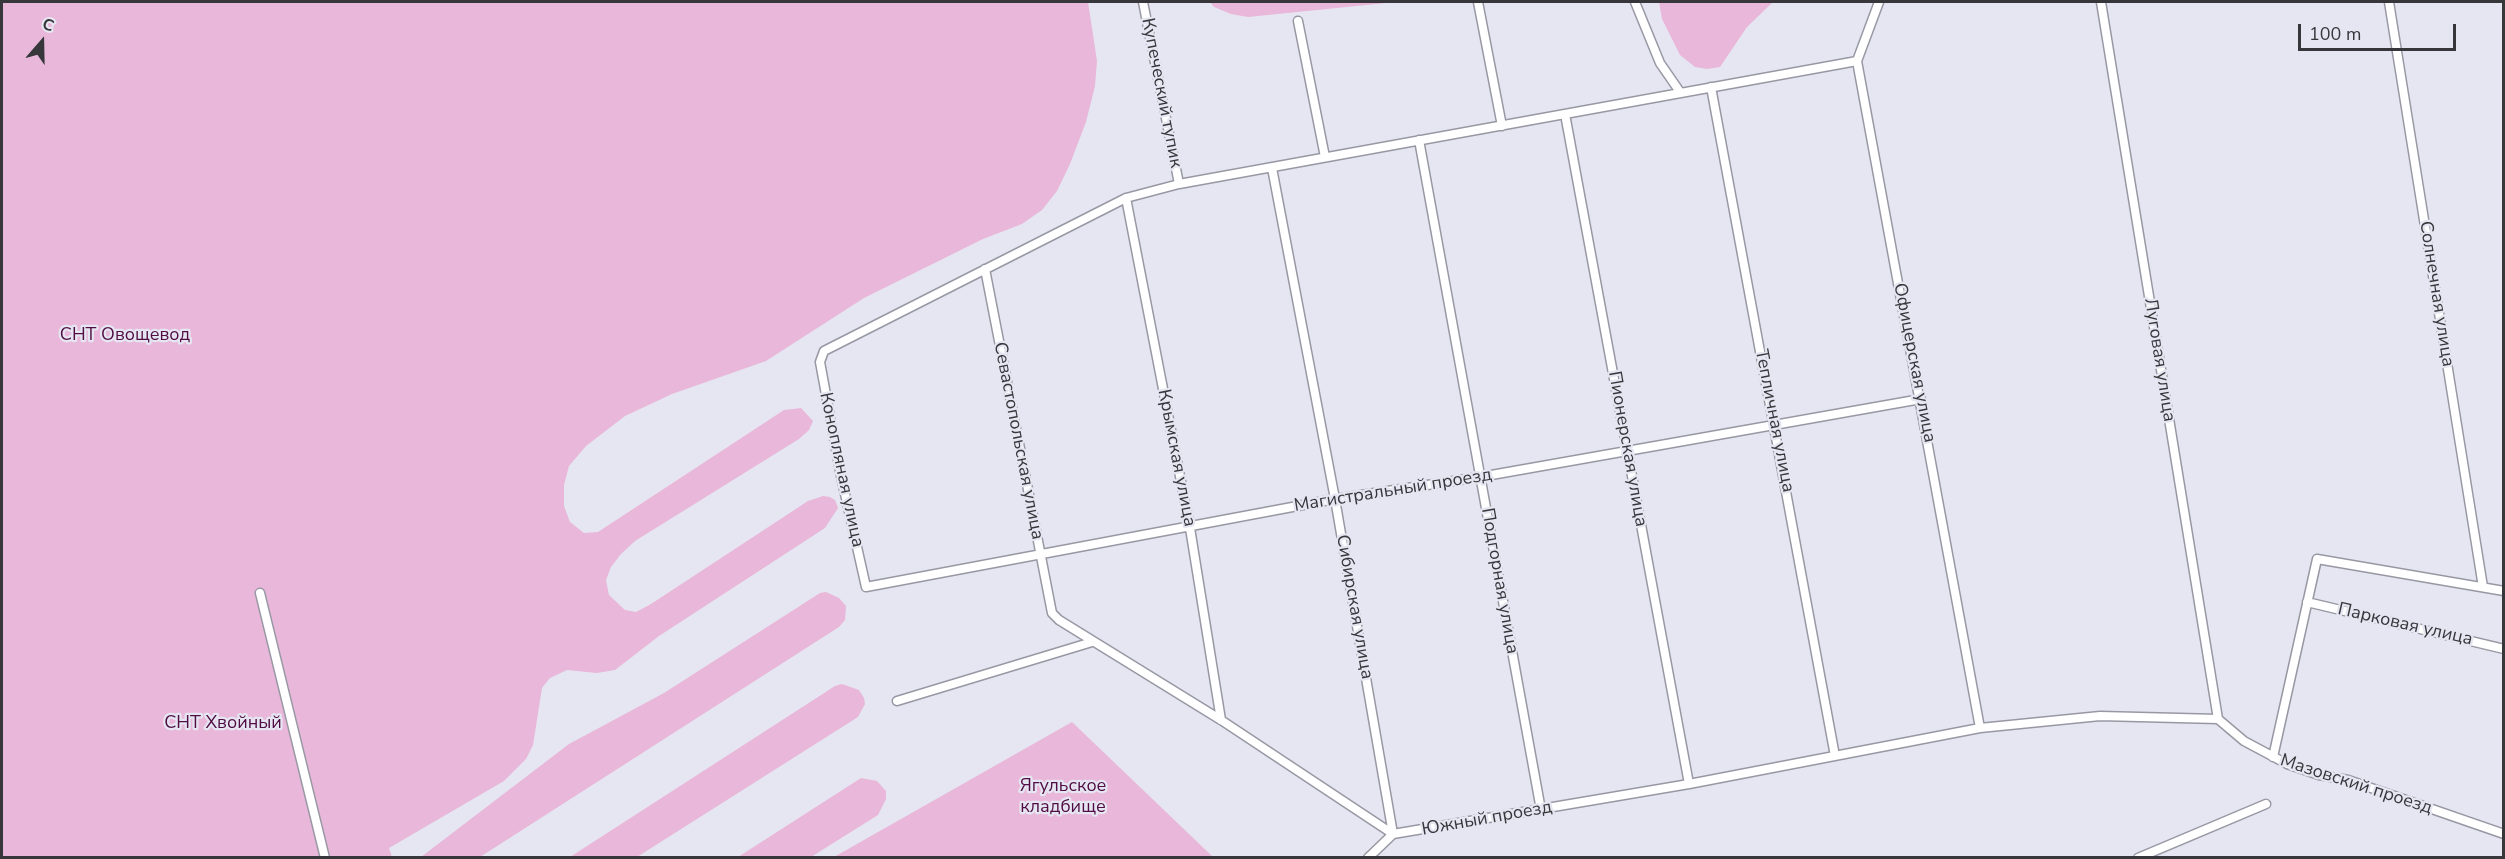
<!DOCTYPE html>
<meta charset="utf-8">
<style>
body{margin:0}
#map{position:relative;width:2505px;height:859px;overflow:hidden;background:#e6e6f2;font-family:"Nunito Sans",sans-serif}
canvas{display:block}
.frame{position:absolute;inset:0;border:3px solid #36363b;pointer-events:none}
.north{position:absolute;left:12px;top:12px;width:60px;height:60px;-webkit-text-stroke:4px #e6e6f2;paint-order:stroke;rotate:20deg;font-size:16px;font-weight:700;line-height:24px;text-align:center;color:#36363b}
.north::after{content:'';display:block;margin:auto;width:21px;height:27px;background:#36363b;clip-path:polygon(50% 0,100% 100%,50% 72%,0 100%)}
.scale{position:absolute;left:2298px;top:24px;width:158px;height:27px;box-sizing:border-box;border:3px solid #36363b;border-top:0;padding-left:8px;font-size:18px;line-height:21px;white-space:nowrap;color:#36363b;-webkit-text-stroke:4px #e6e6f2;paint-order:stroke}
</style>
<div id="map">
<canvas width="2505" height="859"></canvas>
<div class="frame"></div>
<div class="north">С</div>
<div class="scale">100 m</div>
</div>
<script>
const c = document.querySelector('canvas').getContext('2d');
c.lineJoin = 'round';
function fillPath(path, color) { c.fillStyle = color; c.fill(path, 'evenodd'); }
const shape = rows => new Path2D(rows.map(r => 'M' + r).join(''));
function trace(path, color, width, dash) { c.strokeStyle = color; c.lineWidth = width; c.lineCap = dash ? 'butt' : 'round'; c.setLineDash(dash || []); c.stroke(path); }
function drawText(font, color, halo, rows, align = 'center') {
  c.font = font + ' "Nunito Sans",sans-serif'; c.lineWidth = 4.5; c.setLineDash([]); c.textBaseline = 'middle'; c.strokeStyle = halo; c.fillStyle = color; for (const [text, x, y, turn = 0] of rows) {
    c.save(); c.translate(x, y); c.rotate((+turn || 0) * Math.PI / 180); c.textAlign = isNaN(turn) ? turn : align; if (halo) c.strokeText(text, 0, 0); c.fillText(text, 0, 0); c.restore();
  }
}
fillPath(shape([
 [2,2,1088,2,1097,61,1095,86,1086,122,1070,164,1057,191,1042,210,1022,224,983,239,864,298,766,361,672,394,625,416,586,446,569,466,564,485,564,506,570,522,584,533,598,532,784,410,801,408,813,421,809,430,799,439,635,541,621,554,611,567,606,580,609,595,625,610,636,612,651,604,808,501,823,496,830,497,835,500,838,508,825,528,659,636,615,670,597,673,567,670,550,678,542,688,533,745,526,759,504,781,389,848,392,857,2,858],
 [1210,2,1396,2,1248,17,1231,14,1214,7],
 [1659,2,1773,2,1747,27,1720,67,1707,69,1695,67,1680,55,1662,19],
 [826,592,839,598,846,606,845,620,839,627,480,857,421,857,569,744,664,693,820,593],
 [842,684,859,690,864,698,865,704,858,717,637,857,570,857,835,686],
 [1072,722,1213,857,834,857],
 [861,778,877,781,886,791,886,799,878,815,811,857,738,857]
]), '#e8b7d9');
const street = shape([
 [1143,2,1179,184],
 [1478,2,1502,126],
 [1635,2,1660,63,1680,92],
 [1879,2,1857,61,1980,728],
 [2101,2,2218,719],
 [2389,2,2483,587],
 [1298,21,1325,157],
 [1857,61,1179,184,1126,198,824,351,820,362,841,476,866,587,1335,499,1480,477,1921,399],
 [1711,87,1835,756],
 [1565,114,1689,784],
 [1419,140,1541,810],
 [1272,168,1335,499,1393,834,1368,858],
 [1126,198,1190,528,1221,720],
 [985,269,1052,613,1059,620,1221,720,1393,834,1689,784,1980,728,2100,716,2218,719],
 [260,593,325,858],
 [2307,602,2504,649],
 [897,701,1092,642],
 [2218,719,2244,741,2287,764,2319,775,2348,780,2504,834],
 [2273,757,2317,559,2504,591],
 [2138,858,2266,804]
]);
trace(street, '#9898a4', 11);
trace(street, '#fff', 8);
drawText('18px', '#36363b', '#e6e6f2', [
 ["Купеческий тупик",1161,93,79],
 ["Солнечная улица",2436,294,81],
 ["Луговая улица",2159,360,81],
 ["Офицерская улица",1914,363,79],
 ["Тепличная улица",1774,421,79],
 ["Севастопольская улица",1018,441,79],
 ["Пионерская улица",1627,449,80],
 ["Крымская улица",1176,458,79],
 ["Конопляная улица",841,470,78],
 ["Магистральный проезд",1393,491,-9],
 ["Подгорная улица",1499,581,80],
 ["Сибирская улица",1354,607,80],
 ["Парковая улица",2405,625,13],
 ["Мазовский проезд",2356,785,18],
 ["Южный проезд",1487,819,-10]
]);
drawText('18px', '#510d43', '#e6e6f2', [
 ["СНТ Овощевод",125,336],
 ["СНТ Хвойный",223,724],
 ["Ягульское",1063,787],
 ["кладбище",1063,808]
]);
</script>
